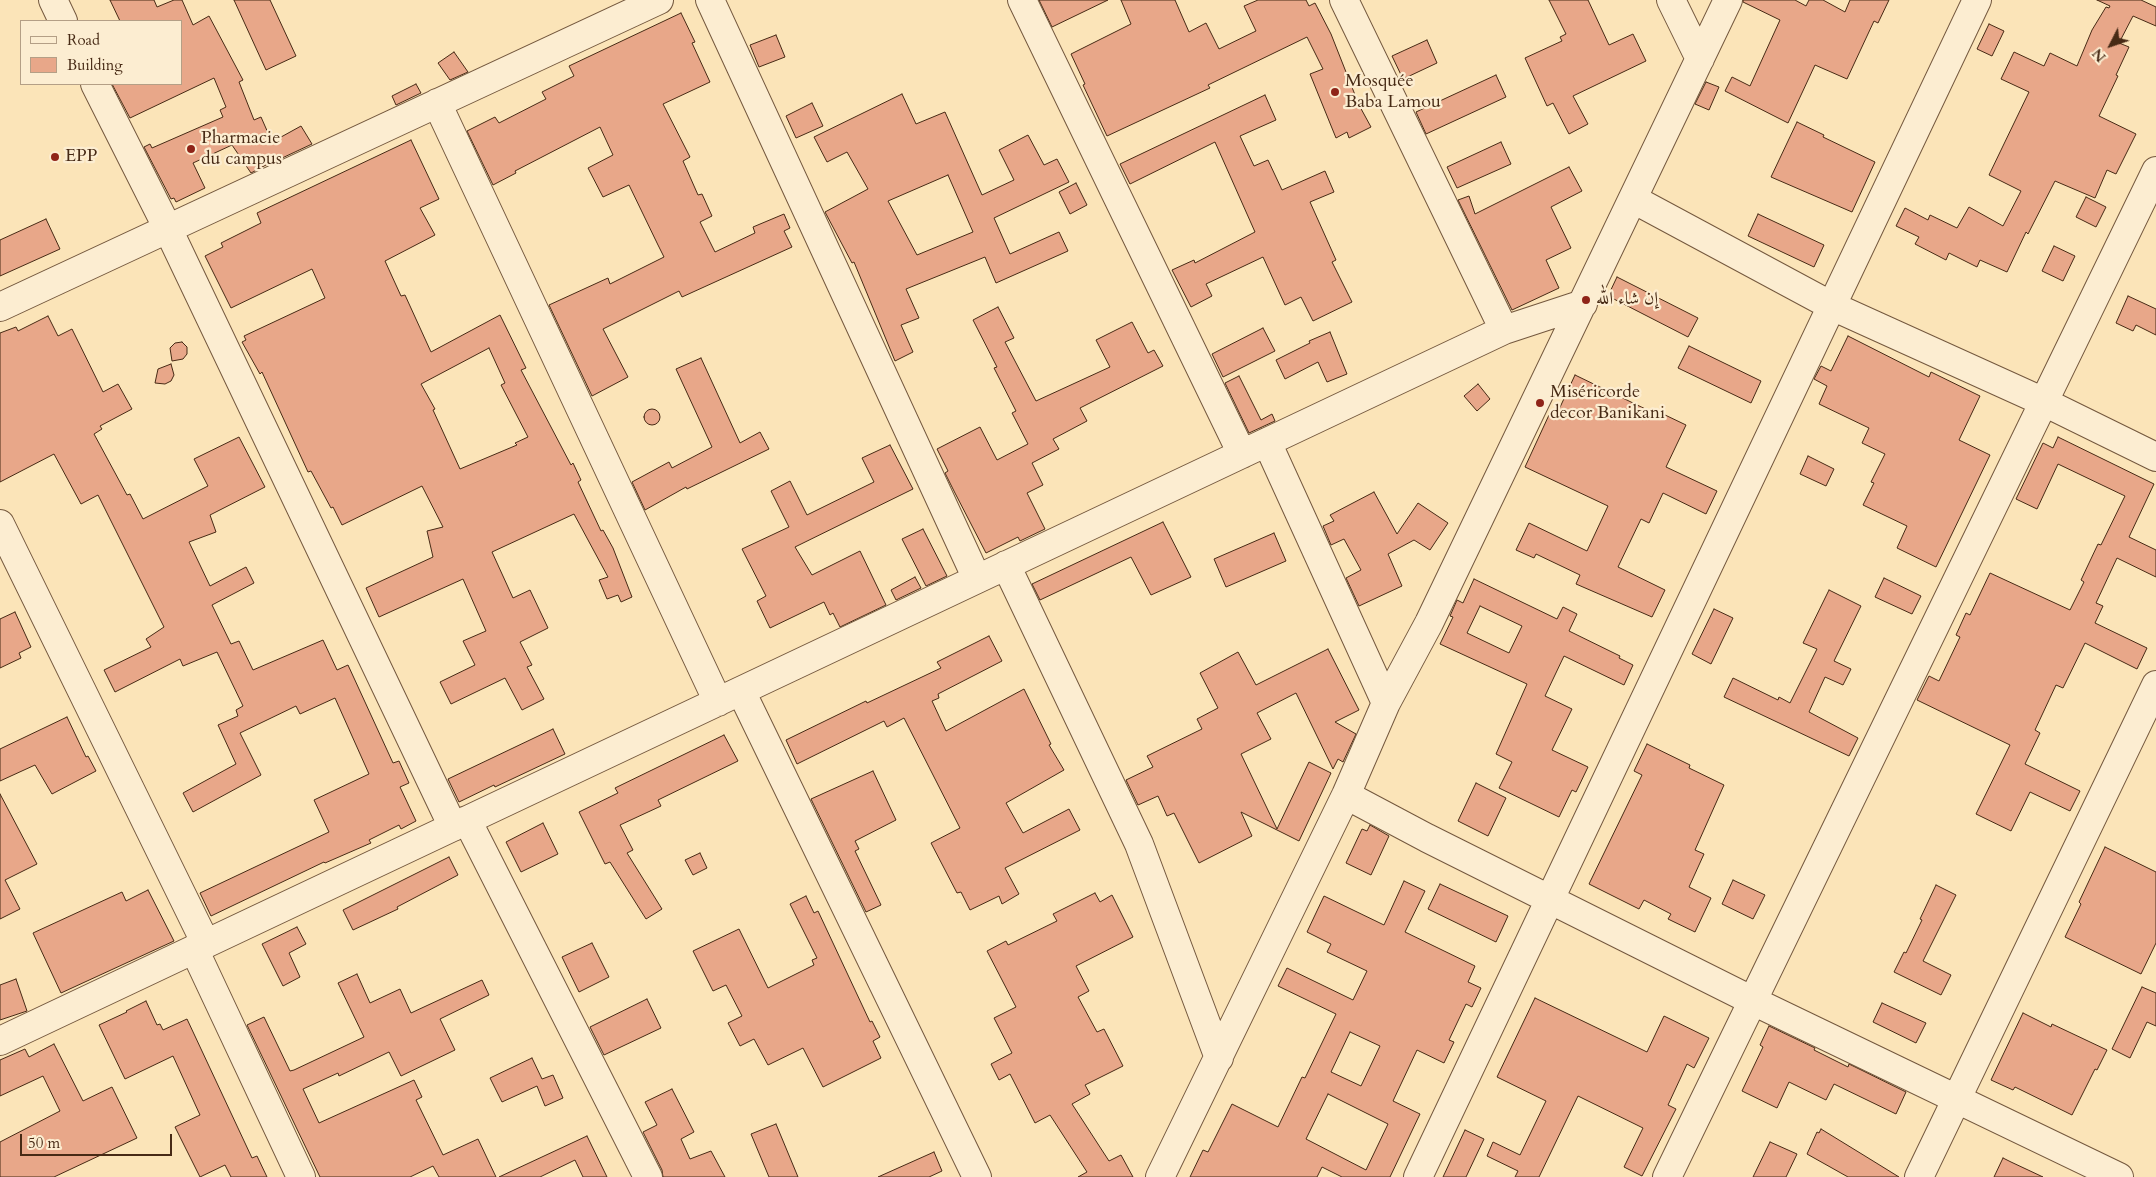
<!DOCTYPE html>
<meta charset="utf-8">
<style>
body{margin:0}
#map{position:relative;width:2156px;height:1177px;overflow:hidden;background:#fbe4b8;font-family:Cardo,serif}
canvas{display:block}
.legend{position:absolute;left:20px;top:20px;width:162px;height:65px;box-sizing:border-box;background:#fcedd1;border:1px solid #b49f86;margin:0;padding:6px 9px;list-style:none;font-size:15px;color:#472a15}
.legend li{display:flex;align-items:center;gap:10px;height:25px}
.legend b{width:25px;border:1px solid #b49f86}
.north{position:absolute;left:2086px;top:20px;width:50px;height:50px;-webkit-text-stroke:4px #fcedd1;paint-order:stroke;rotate:229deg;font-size:14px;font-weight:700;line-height:20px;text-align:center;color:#472a15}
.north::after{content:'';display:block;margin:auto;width:18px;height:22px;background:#472a15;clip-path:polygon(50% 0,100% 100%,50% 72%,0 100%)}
.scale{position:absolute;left:20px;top:1134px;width:152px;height:22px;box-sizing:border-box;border:2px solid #472a15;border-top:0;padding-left:6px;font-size:15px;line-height:18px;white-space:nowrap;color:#472a15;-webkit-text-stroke:4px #fcedd1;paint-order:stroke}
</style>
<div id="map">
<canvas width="2156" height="1177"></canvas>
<ul class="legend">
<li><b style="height:6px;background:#fcedd1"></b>Road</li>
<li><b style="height:14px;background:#e8a789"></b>Building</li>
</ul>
<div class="north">N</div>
<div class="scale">50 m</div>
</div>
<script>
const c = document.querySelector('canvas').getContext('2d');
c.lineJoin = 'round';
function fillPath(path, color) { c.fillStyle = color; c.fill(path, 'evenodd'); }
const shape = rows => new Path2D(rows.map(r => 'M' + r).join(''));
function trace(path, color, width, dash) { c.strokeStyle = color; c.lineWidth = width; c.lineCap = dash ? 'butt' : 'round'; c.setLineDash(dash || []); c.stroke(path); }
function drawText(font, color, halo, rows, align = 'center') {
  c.font = font + ' Cardo,Amiri,serif'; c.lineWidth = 4.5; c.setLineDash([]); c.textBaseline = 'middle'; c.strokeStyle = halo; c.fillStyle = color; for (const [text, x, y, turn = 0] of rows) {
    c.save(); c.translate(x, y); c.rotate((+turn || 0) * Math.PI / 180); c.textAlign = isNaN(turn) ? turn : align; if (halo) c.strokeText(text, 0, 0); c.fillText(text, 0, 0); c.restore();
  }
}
const building = shape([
 [110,0,154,0,157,7,174,0,182,0,193,25,209,16,243,80,239,82,254,120,261,117,272,142,301,126,312,144,280,159,279,158,251,173,232,145,193,163,205,188,176,202,174,198,171,199,144,147,150,144,152,148,223,117,220,110,226,107,214,78,130,118,112,84,181,84,181,21,120,21,110,0],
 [234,0,270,0,296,56,266,70,234,0],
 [1039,0,1108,0,1052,27,1039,0],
 [1121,0,1175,0,1189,32,1206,23,1219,49,1256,31,1244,6,1258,0,1306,0,1309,6,1315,3,1331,34,1359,105,1371,127,1349,138,1347,132,1336,138,1310,74,1323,69,1307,37,1208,85,1210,88,1107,136,1083,85,1085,84,1071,54,1131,24,1121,0],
 [1549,0,1588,0,1609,45,1633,34,1646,61,1573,96,1588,124,1569,134,1553,103,1547,106,1525,58,1562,41,1560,37,1566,34,1549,0],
 [1743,0,1795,0,1806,6,1809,0,1823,0,1845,12,1850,0,1889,0,1878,23,1874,21,1847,79,1815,65,1788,123,1725,91,1732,77,1750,86,1780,20,1743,2,1743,0],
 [2097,0,2141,0,2156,7,2156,26,2133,16,2119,43,2129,47,2116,75,2118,76,2099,116,2136,134,2116,174,2107,170,2095,198,2055,181,2028,234,2026,232,2007,272,1980,260,1977,267,1949,253,1946,260,1915,244,1919,237,1896,226,1905,208,1928,220,1930,215,1957,228,1969,207,2003,226,2021,191,1989,175,2029,92,2001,79,2014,52,2044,66,2050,53,2077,66,2092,30,2106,7,2109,8,2110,6,2097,0],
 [681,13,695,42,692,43,710,82,663,104,690,157,683,161,698,195,702,194,712,216,700,222,715,252,755,233,753,227,784,214,790,228,784,231,792,247,682,297,679,291,603,329,628,377,592,396,549,305,608,278,610,284,664,257,658,245,629,185,603,197,588,168,613,155,600,127,515,171,516,173,493,185,467,131,495,117,499,123,546,99,542,92,574,76,569,66,681,13],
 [1989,24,2004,31,1992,56,1977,49,1989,24],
 [776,35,785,57,759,67,750,45,776,35],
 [1427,40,1437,63,1403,79,1392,56,1427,40],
 [454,52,468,72,450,80,438,63,454,52],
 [1496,75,1506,97,1426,134,1416,112,1496,75],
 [1706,82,1719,87,1709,110,1695,104,1706,82],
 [416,84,421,93,396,105,392,96,416,84],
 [902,94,916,124,945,112,982,195,1014,180,999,150,1028,135,1044,165,1057,159,1069,182,994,218,1010,254,1059,232,1068,251,996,283,985,257,906,289,919,318,901,325,913,352,895,361,854,262,852,263,825,212,868,189,847,152,827,162,814,137,902,94],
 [948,175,973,232,917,255,888,201,948,175],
 [1265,95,1276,120,1240,136,1254,166,1268,160,1282,190,1325,171,1334,192,1310,202,1336,260,1332,262,1352,302,1313,321,1301,297,1285,305,1263,257,1206,284,1212,296,1191,307,1172,270,1194,260,1195,263,1255,232,1215,142,1130,184,1120,164,1265,95],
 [812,103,823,126,796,138,786,116,812,103],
 [1797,122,1824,135,1823,137,1875,162,1852,212,1771,177,1797,122],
 [411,140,439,199,420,208,435,235,385,261,401,296,405,295,431,352,500,315,526,368,521,370,571,465,573,463,581,480,578,482,601,531,603,530,613,548,632,597,621,602,618,595,607,599,599,580,608,577,574,514,492,552,513,598,530,590,548,628,520,642,532,665,527,667,544,699,522,710,505,678,451,704,440,682,475,665,463,641,486,631,463,579,379,617,366,588,433,557,427,531,443,527,422,486,342,525,333,507,331,508,311,471,308,472,262,372,260,374,242,342,246,340,244,336,325,298,312,269,231,308,205,256,223,247,221,243,261,223,257,213,411,140],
 [489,348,505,383,501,385,528,437,515,443,517,445,460,469,433,410,435,409,421,384,489,348],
 [1501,142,1511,164,1457,188,1447,167,1501,142],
 [1569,167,1582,191,1551,207,1571,248,1546,260,1559,288,1512,310,1458,200,1469,196,1475,214,1569,167],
 [1076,183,1087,205,1070,214,1059,192,1076,183],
 [2086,197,2106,207,2096,227,2076,217,2086,197],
 [1758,214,1824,245,1814,267,1748,236,1758,214],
 [46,219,60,249,0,276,0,240,46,219],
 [2054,246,2075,256,2063,281,2042,271,2054,246],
 [1617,277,1698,318,1688,337,1608,296,1617,277],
 [2128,296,2156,309,2156,335,2136,325,2133,331,2116,323,2128,296],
 [998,307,1014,338,1005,342,1036,401,1110,367,1096,340,1132,322,1148,353,1154,350,1163,366,1080,408,1087,421,1053,439,1059,449,1032,463,1043,485,1027,493,1045,529,1020,541,1018,537,986,553,955,493,945,473,948,471,937,449,980,427,997,460,1028,444,1012,413,1016,411,994,368,997,367,973,320,998,307],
 [48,316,58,336,72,329,103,392,118,384,132,409,100,426,102,429,94,434,127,495,130,494,143,519,208,486,194,459,239,437,265,487,210,515,216,532,189,542,210,586,246,567,254,583,212,605,231,644,239,641,253,670,323,640,337,670,348,665,393,763,399,761,409,783,400,787,416,821,401,829,399,825,369,840,371,843,325,863,324,862,211,916,200,893,329,832,314,800,369,774,335,698,300,714,296,706,240,733,261,775,193,812,183,793,236,764,218,725,238,716,236,710,243,706,217,652,183,666,180,659,115,692,104,670,151,647,146,639,164,627,98,495,81,504,54,454,0,482,0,333,16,327,18,331,48,316],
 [1263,328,1275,351,1223,377,1212,354,1263,328],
 [1330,332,1347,374,1327,382,1318,362,1285,379,1276,360,1310,343,1309,341,1330,332],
 [1848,336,1929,377,1931,372,1980,396,1959,440,1990,455,1936,567,1897,548,1907,526,1863,505,1874,483,1871,482,1885,454,1862,443,1869,428,1819,404,1827,386,1814,379,1821,366,1831,371,1848,336],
 [182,342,187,347,187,354,183,359,172,361,170,348,175,343,182,342],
 [1689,346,1761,381,1751,403,1678,368,1689,346],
 [701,358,740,443,760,432,769,449,687,489,686,487,645,510,632,482,669,462,672,468,712,447,676,369,701,358],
 [171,364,174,375,171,381,165,384,155,383,158,369,171,364],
 [1575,375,1662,417,1663,414,1686,425,1666,467,1717,491,1706,514,1663,493,1649,523,1641,519,1618,567,1665,590,1652,617,1576,584,1580,575,1536,554,1534,558,1516,550,1529,523,1587,551,1608,506,1525,467,1549,415,1555,418,1575,375],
 [1239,376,1261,420,1272,414,1275,421,1249,433,1225,383,1239,376],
 [1478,384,1490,399,1477,411,1464,396,1478,384],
 '644 417a8 8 0 1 1 16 0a8 8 0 1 1-16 0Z',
 [2058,437,2154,484,2129,537,2156,550,2156,577,2117,558,2096,603,2103,606,2095,623,2147,648,2137,669,2085,643,2063,688,2056,685,2035,730,2040,733,2025,764,2080,791,2070,811,2030,792,2011,831,1976,814,2010,745,1917,700,1929,676,1939,681,1960,637,1956,635,1966,613,1970,615,1990,573,2070,610,2084,582,2081,580,2098,544,2101,545,2125,496,2058,464,2037,509,2016,499,2043,443,2053,448,2058,437],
 [890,445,913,489,795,547,812,575,860,551,886,605,840,627,833,613,830,615,824,602,770,628,757,601,766,596,742,549,789,527,771,491,790,481,807,515,874,482,862,458,890,445],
 [1808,456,1834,469,1826,486,1800,474,1808,456],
 [1374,492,1397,534,1418,503,1448,523,1430,550,1414,540,1388,554,1402,586,1359,606,1346,578,1361,570,1344,539,1331,545,1323,526,1334,521,1330,515,1374,492],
 [1163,522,1191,577,1151,595,1131,557,1040,600,1032,584,1163,522],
 [923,529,947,576,926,586,902,539,923,529],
 [1274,533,1286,561,1226,587,1214,559,1274,533],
 [915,577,921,588,896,600,891,590,915,577],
 [1884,578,1921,596,1912,614,1875,597,1884,578],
 [1474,579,1557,619,1563,607,1577,614,1569,631,1620,656,1619,658,1633,665,1624,685,1564,656,1545,696,1572,709,1552,750,1588,767,1576,792,1572,790,1559,817,1499,788,1512,762,1496,754,1527,684,1440,644,1453,617,1450,616,1457,600,1463,603,1474,579],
 [1480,606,1522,626,1509,653,1467,633,1480,606],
 [1829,590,1861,606,1834,661,1851,669,1843,685,1825,677,1809,712,1858,738,1849,756,1724,697,1733,678,1778,700,1779,697,1790,703,1817,649,1803,643,1829,590],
 [1714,609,1733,618,1711,664,1692,654,1714,609],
 [15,612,31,647,19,653,21,658,0,668,0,619,15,612],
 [989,636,1002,661,938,694,939,698,932,701,946,731,1024,689,1051,744,1049,745,1064,770,1006,803,1023,833,1069,809,1080,830,1005,868,1019,894,1002,904,999,896,970,910,961,892,957,893,931,843,960,828,904,718,887,727,884,721,797,764,786,740,866,701,867,703,941,668,937,662,989,636],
 [1328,649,1359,710,1335,722,1356,734,1343,762,1338,759,1333,769,1296,693,1257,713,1271,739,1241,754,1277,829,1309,762,1331,773,1299,841,1241,812,1252,836,1199,863,1174,813,1167,816,1158,796,1138,805,1126,780,1153,767,1147,756,1202,729,1197,719,1218,708,1200,673,1238,652,1256,685,1328,649],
 [67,717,86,757,88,756,96,771,52,794,35,765,0,781,0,749,67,717],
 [553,729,565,754,495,787,494,785,459,802,448,779,553,729],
 [724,735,738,761,658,800,661,806,620,825,633,850,627,853,662,909,646,919,610,862,605,864,579,812,618,793,615,788,724,735],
 [1647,744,1690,765,1689,768,1724,785,1695,850,1704,854,1689,887,1711,898,1695,932,1668,919,1671,914,1644,900,1639,909,1589,884,1642,775,1634,771,1647,744],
 [873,771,896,820,855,841,859,849,855,851,881,905,866,912,811,799,873,771],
 [1476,783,1506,798,1488,836,1458,821,1476,783],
 [0,794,37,864,5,880,20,909,0,919,0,794],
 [543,823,558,854,521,872,506,842,543,823],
 [1370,825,1389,836,1371,875,1346,863,1362,829,1367,831,1370,825],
 [2105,847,2156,872,2156,943,2141,974,2065,937,2081,904,2079,902,2105,847],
 [700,853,707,868,693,875,685,860,700,853],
 [449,857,458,875,397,907,398,909,353,930,343,910,449,857],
 [1733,880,1765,895,1753,919,1722,904,1733,880],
 [1404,881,1425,891,1405,932,1475,966,1468,982,1481,988,1472,1007,1466,1004,1449,1040,1454,1042,1444,1063,1417,1050,1393,1101,1420,1114,1390,1177,1342,1177,1322,1167,1317,1177,1190,1177,1203,1150,1208,1152,1232,1104,1278,1127,1302,1077,1305,1078,1336,1014,1278,986,1287,968,1353,1000,1367,971,1327,952,1331,944,1307,932,1324,896,1384,925,1404,881],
 [1350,1032,1380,1046,1361,1086,1331,1072,1350,1032],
 [1328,1094,1388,1124,1366,1170,1306,1139,1328,1094],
 [1440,884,1508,916,1496,942,1428,909,1440,884],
 [1936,885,1956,895,1923,961,1951,975,1941,995,1894,972,1904,952,1906,953,1922,920,1920,919,1936,885],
 [148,890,174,941,61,993,33,933,122,892,126,901,148,890],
 [1095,893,1100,902,1112,895,1133,937,1076,966,1089,991,1078,997,1097,1032,1104,1029,1123,1066,1085,1085,1090,1094,1072,1104,1109,1161,1121,1155,1133,1177,1078,1177,1087,1172,1050,1115,1035,1123,1010,1074,999,1080,991,1064,1012,1053,994,1018,1016,1007,987,951,1006,941,1008,945,1057,921,1053,914,1095,893],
 [806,896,814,913,818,911,870,1022,872,1021,880,1037,873,1041,881,1058,823,1087,803,1048,768,1065,754,1039,740,1046,728,1023,742,1016,726,985,713,991,693,951,739,929,768,988,814,965,812,960,817,958,790,904,806,896],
 [297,927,306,944,289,953,300,977,283,986,262,944,297,927],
 [592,943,609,977,579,992,562,957,592,943],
 [357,974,370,1003,400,989,411,1013,482,980,489,995,440,1019,455,1050,401,1076,389,1052,339,1076,338,1073,303,1089,319,1123,414,1080,422,1097,416,1100,443,1155,478,1139,496,1177,439,1177,433,1166,410,1177,320,1177,247,1025,264,1017,290,1071,294,1070,364,1037,338,983,357,974],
 [16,979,27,1011,0,1020,0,985,16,979],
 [2142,987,2156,993,2156,1026,2147,1022,2130,1058,2112,1049,2142,987],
 [1535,998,1647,1052,1664,1016,1709,1038,1694,1068,1687,1064,1668,1105,1676,1109,1642,1176,1624,1167,1643,1128,1578,1096,1539,1177,1515,1177,1518,1171,1487,1156,1493,1142,1520,1155,1546,1101,1497,1077,1535,998],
 [647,999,661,1028,604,1055,590,1027,647,999],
 [146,1001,157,1025,160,1024,163,1030,187,1019,252,1158,257,1156,267,1177,231,1177,225,1165,200,1177,175,1127,200,1115,173,1056,125,1079,99,1025,127,1012,126,1011,146,1001],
 [1882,1003,1926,1023,1916,1043,1873,1022,1882,1003],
 [2023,1013,2051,1027,2052,1024,2107,1050,2097,1070,2095,1069,2072,1115,2015,1087,2013,1090,1991,1080,2023,1013],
 [1769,1026,1815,1048,1814,1050,1848,1067,1849,1064,1906,1092,1896,1114,1834,1084,1826,1100,1789,1082,1777,1108,1742,1091,1763,1047,1760,1045,1769,1026],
 [54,1044,83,1101,112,1087,137,1138,54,1177,0,1177,0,1142,60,1111,43,1076,0,1096,0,1060,25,1049,29,1057,54,1044],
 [532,1058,542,1079,553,1075,563,1098,545,1106,537,1086,502,1102,490,1078,532,1058],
 [672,1089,694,1132,681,1139,690,1159,711,1151,725,1177,663,1177,662,1170,643,1132,657,1125,645,1102,672,1089],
 [776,1124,798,1177,769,1177,751,1134,776,1124],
 [1821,1129,1865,1156,1899,1177,1848,1177,1807,1154,1817,1132,1819,1133,1821,1129],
 [1465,1130,1484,1139,1466,1177,1443,1177,1465,1130],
 [587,1136,607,1177,583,1177,575,1160,540,1177,499,1177,587,1136],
 [1770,1142,1797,1154,1786,1177,1753,1177,1770,1142],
 [934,1152,942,1171,929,1177,878,1177,934,1152],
 [2003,1158,2011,1162,2043,1177,1994,1177,2003,1158]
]);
fillPath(building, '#e8a789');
trace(building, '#472a15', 1);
const minor = shape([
 [53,0,63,21],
 [710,0,977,579],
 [1022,0,1242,454],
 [1344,0,1504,330],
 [1671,0,1700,59],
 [95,84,168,229,453,827],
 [437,103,718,702],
 [1633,199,1832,306,2044,402,2156,457],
 [0,307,659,0],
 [1267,442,1386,703],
 [0,524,206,944],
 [1006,565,1139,844,1219,1058],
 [741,691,977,1177],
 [1346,795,1427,838,1753,1001,2119,1177],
 [467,820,648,1177],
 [194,949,301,1177],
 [0,1041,1504,330,1583,304],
 [1160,1177,1346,795,1386,703,1429,623,1728,0],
 [1418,1177,1977,0],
 [1667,1177,2156,171],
 [1919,1177,2156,685]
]);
trace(minor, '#74583e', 30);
trace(minor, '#fcedd1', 28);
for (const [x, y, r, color] of [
 [1335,92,5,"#8f2418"],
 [191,149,5,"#8f2418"],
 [55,157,5,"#8f2418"],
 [1586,300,5,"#8f2418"],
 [1540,403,5,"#8f2418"]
]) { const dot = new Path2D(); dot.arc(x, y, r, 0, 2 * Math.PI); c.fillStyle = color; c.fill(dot); trace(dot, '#fcedd1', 2); }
drawText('18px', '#472a15', '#fcedd1', [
 ["Mosquée",1345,82],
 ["Baba Lamou",1345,103],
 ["Pharmacie",201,139],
 ["du campus",201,160],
 ["EPP",65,157],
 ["إن شاء الله",1596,300],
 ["Miséricorde",1550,393],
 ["decor Banikani",1550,414]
], 'left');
</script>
